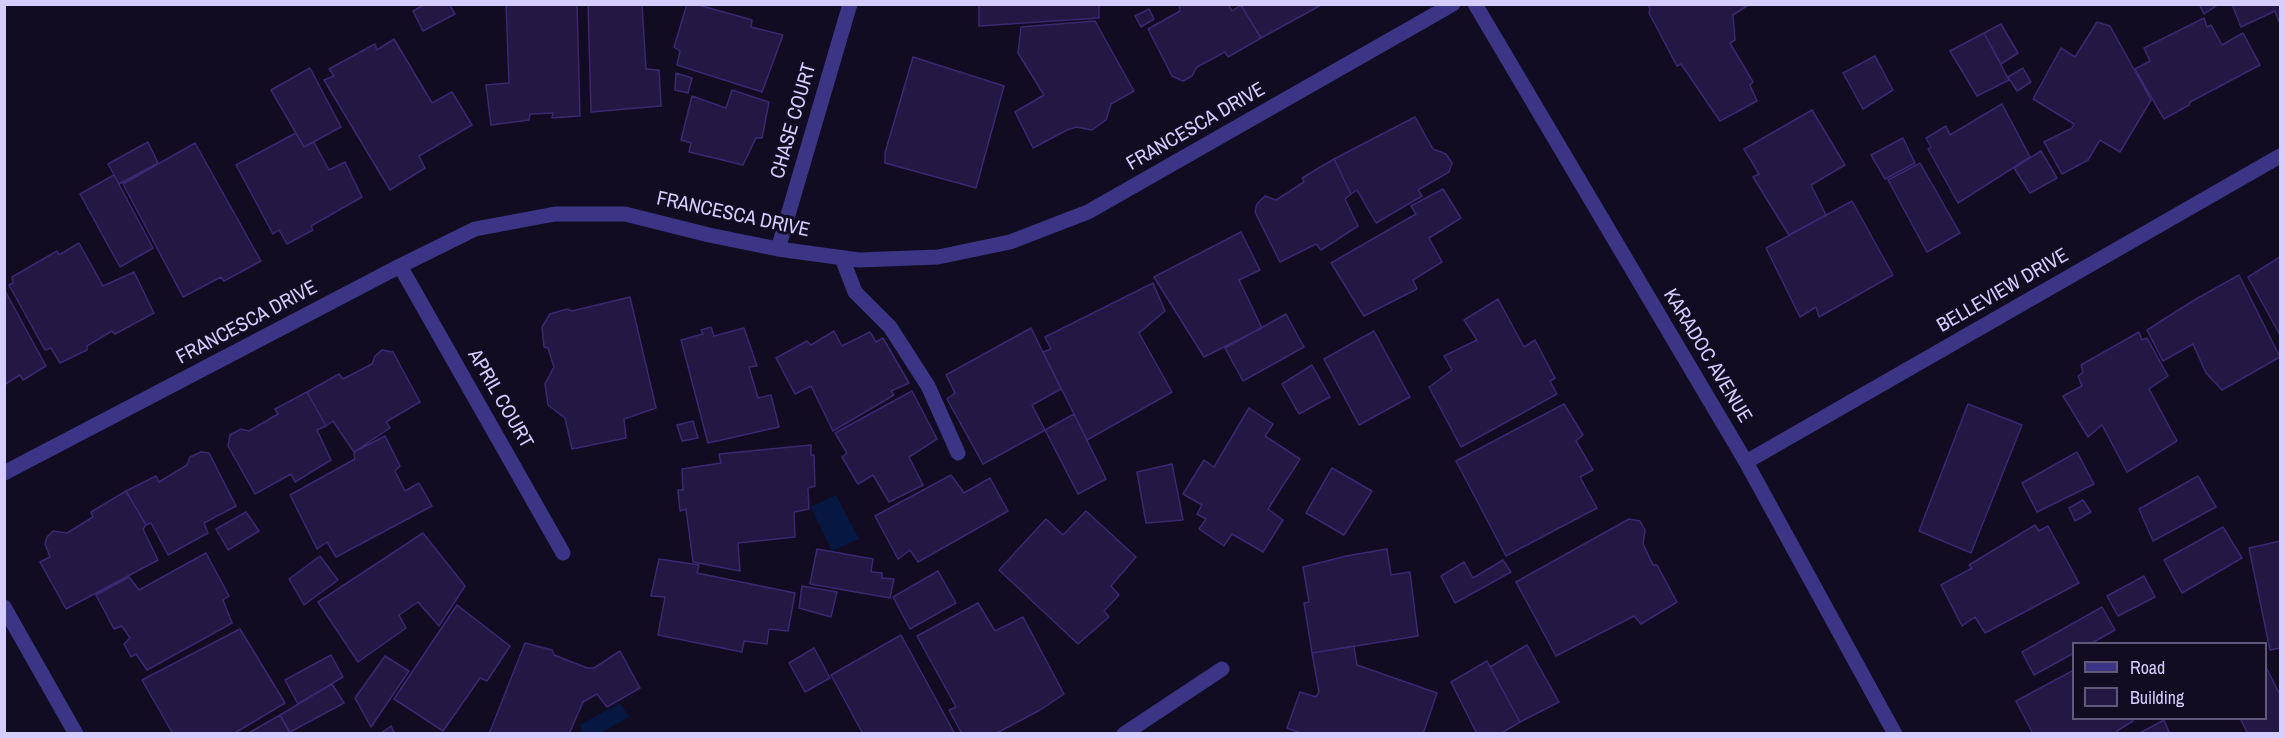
<!DOCTYPE html>
<style>
body{margin:0}
#map{position:relative;width:2285px;height:738px;overflow:hidden;background:#110c22;font-family:"Archivo Narrow",sans-serif}
canvas{display:block}
.frame{position:absolute;inset:0;border:6px solid #d6cdff;pointer-events:none}
.legend{position:absolute;left:2072px;top:642px;width:195px;height:78px;box-sizing:border-box;background:#110c22;border:2px solid #60597a;margin:0;padding:8px 10px;list-style:none;font-size:18px;color:#d6cdff}
.legend li{display:flex;align-items:center;gap:12px;height:30px}
.legend b{width:30px;border:2px solid #60597a}
</style>
<div id="map">
<canvas width="2285" height="738"></canvas>
<div class="frame"></div>
<ul class="legend">
<li><b style="height:8px;background:#3c3484"></b>Road</li>
<li><b style="height:16px;background:#231744"></b>Building</li>
</ul>
</div>
<script>
const c = document.querySelector('canvas').getContext('2d');
c.lineJoin = 'round';
function fillPath(path, color) { c.fillStyle = color; c.fill(path, 'evenodd'); }
const shape = rows => new Path2D(rows.map(r => 'M' + r).join(''));
function trace(path, color, width, dash) { c.strokeStyle = color; c.lineWidth = width; c.lineCap = dash ? 'butt' : 'round'; c.setLineDash(dash || []); c.stroke(path); }
function drawText(font, color, halo, rows, align = 'center') {
  c.font = font + ' "Archivo Narrow",sans-serif'; c.lineWidth = 6; c.setLineDash([]); c.textBaseline = 'middle'; c.strokeStyle = halo; c.fillStyle = color; for (const [text, x, y, turn = 0] of rows) {
    c.save(); c.translate(x, y); c.rotate((+turn || 0) * Math.PI / 180); c.textAlign = isNaN(turn) ? turn : align; if (halo) c.strokeText(text, 0, 0); c.fillText(text, 0, 0); c.restore();
  }
}
fillPath(shape([
 [836,495,859,539,832,551,811,507],
 [620,703,629,717,600,733,583,733,580,725]
]), '#061841');
const building = shape([
 [425,4,449,4,455,14,423,31,413,11,425,4],
 [506,4,577,4,580,116,552,118,553,113,530,114,529,120,491,125,486,85,509,83,506,4],
 [588,4,642,4,646,69,659,70,661,106,591,112,588,4],
 [687,4,695,4,752,20,751,27,783,35,762,92,677,65,680,51,674,47,687,4],
 [979,4,1099,4,1099,18,979,26,979,4],
 [1179,4,1228,4,1232,11,1241,5,1261,38,1228,57,1225,52,1197,67,1192,76,1183,81,1172,76,1148,29,1180,11,1179,4],
 [1243,4,1323,4,1261,38,1241,5,1243,4],
 [1648,4,1750,4,1733,15,1735,40,1730,43,1753,82,1750,85,1757,101,1720,121,1681,64,1677,66,1649,13,1650,9,1648,4],
 [2199,4,2219,4,2204,14,2199,4],
 [2232,4,2280,4,2280,24,2275,11,2241,27,2232,4],
 [1149,9,1154,19,1141,27,1135,16,1149,9],
 [2204,18,2207,27,2211,25,2222,45,2243,33,2260,65,2190,102,2189,105,2164,119,2135,69,2150,61,2144,48,2204,18],
 [1095,21,1134,91,1111,104,1106,120,1092,130,1076,127,1067,130,1033,148,1015,112,1044,95,1018,53,1021,27,1095,21],
 [2097,22,2110,26,2151,100,2120,152,2100,140,2088,160,2062,174,2044,142,2072,128,2074,124,2033,99,2061,48,2075,57,2097,22],
 [2001,24,2018,53,2001,64,1984,33,2001,24],
 [1984,33,2009,80,1977,96,1950,51,1984,33],
 [394,39,432,103,452,92,472,125,419,156,425,168,390,190,324,80,334,76,329,69,375,44,377,50,394,39],
 [1875,56,1893,90,1863,109,1843,73,1875,56],
 [913,57,1004,86,976,188,885,163,885,153,913,57],
 [310,68,341,127,304,147,271,90,310,68],
 [2023,68,2031,82,2017,91,2008,77,2023,68],
 [676,73,692,78,688,93,675,90,676,73],
 [732,90,769,102,762,138,756,138,743,165,689,152,691,143,681,140,692,96,726,108,732,90],
 [2002,104,2030,157,1958,203,1928,149,1931,147,1926,138,1946,126,1950,135,2002,104],
 [1812,110,1845,165,1811,185,1826,215,1789,235,1753,177,1759,174,1744,149,1812,110],
 [1415,117,1433,149,1446,154,1452,163,1449,172,1418,190,1422,196,1376,223,1357,190,1351,194,1334,159,1415,117],
 [296,133,304,147,314,142,329,170,345,162,362,197,311,226,313,230,287,244,279,230,273,234,236,165,296,133],
 [1903,138,1915,163,1885,179,1871,155,1903,138],
 [148,142,158,163,119,184,108,164,148,142],
 [195,143,261,261,224,281,221,277,183,297,123,184,195,143],
 [2041,151,2057,178,2030,193,2014,168,2041,151],
 [1334,159,1351,194,1345,199,1358,226,1321,250,1316,244,1280,262,1255,212,1257,204,1265,196,1276,200,1304,182,1302,178,1334,159],
 [1920,163,1960,233,1927,252,1888,180,1920,163],
 [114,175,153,248,120,267,80,194,114,175],
 [1443,189,1461,218,1429,238,1442,262,1413,280,1417,289,1364,316,1331,263,1416,214,1411,206,1443,189],
 [1852,201,1893,275,1819,317,1816,307,1800,317,1766,248,1852,201],
 [1241,232,1260,270,1239,280,1262,328,1204,357,1154,277,1241,232],
 [79,243,103,286,134,272,154,313,115,334,112,331,87,346,87,350,60,363,51,348,45,350,9,285,13,283,12,277,57,251,59,255,79,243],
 [2280,257,2280,335,2248,277,2280,257],
 [2239,275,2280,357,2222,390,2206,373,2193,344,2163,361,2147,330,2196,299,2239,275],
 [1153,283,1165,311,1139,333,1172,392,1087,440,1043,352,1051,349,1045,337,1153,283],
 [4,289,46,366,23,380,20,375,4,385,4,289],
 [630,297,656,408,624,419,626,438,572,449,565,418,548,405,545,384,554,367,548,348,544,347,542,327,550,314,567,309,572,311,630,297],
 [1498,299,1524,347,1535,340,1555,378,1550,381,1557,394,1461,447,1429,387,1452,370,1444,356,1477,340,1464,320,1498,299],
 [1286,314,1304,347,1243,381,1225,348,1286,314],
 [711,327,714,336,744,328,757,366,749,367,758,398,771,395,779,427,708,443,681,340,703,334,701,330,711,327],
 [1031,328,1061,389,1032,405,1045,430,983,464,947,399,955,393,946,375,1031,328],
 [834,331,842,346,870,332,876,342,883,338,909,383,891,391,894,395,833,431,811,386,795,394,776,358,807,341,811,345,834,331],
 [1374,331,1410,397,1359,425,1324,359,1374,331],
 [2139,332,2142,340,2147,338,2168,376,2149,389,2177,441,2127,472,2102,425,2088,437,2063,396,2082,386,2078,376,2083,372,2081,365,2139,332],
 [382,350,393,352,420,402,386,422,390,428,354,452,333,421,326,426,307,392,339,374,343,379,372,364,375,356,382,350],
 [1312,365,1330,397,1299,414,1282,384,1312,365],
 [912,391,937,439,909,457,923,485,889,502,873,475,858,484,842,457,847,453,835,433,912,391],
 [307,392,326,426,317,430,331,460,295,482,291,474,255,494,228,446,230,435,241,429,249,431,278,414,275,409,307,392],
 [1564,404,1583,435,1576,441,1593,470,1580,477,1597,508,1506,556,1456,461,1564,404],
 [1968,404,2022,425,1971,553,1919,531,1968,404],
 [1249,408,1273,424,1265,436,1300,459,1268,509,1283,520,1263,552,1232,534,1224,546,1199,529,1206,519,1197,514,1202,505,1183,494,1204,460,1214,467,1249,408],
 [1074,414,1106,479,1078,494,1045,430,1074,414],
 [693,421,698,438,682,441,677,425,693,421],
 [385,436,400,466,395,471,405,491,419,483,432,506,336,557,327,542,317,549,290,495,355,459,354,452,385,436],
 [811,445,811,455,814,455,815,486,808,488,809,509,794,512,795,537,738,543,740,571,693,562,686,509,680,511,678,490,683,490,682,469,721,463,719,454,811,445],
 [201,452,209,453,236,506,204,523,208,533,168,555,151,523,146,525,126,491,156,476,159,482,187,465,190,457,201,452],
 [2077,452,2094,484,2037,512,2022,483,2077,452],
 [1172,464,1183,520,1146,523,1137,472,1172,464],
 [1332,468,1372,491,1344,535,1306,513,1332,468],
 [951,475,964,493,990,478,1008,511,918,562,910,550,898,559,875,516,951,475],
 [2198,476,2216,507,2153,541,2139,509,2198,476],
 [126,491,146,525,143,529,158,560,66,609,40,562,50,557,45,544,47,537,53,531,67,533,93,517,91,512,126,491],
 [2083,500,2091,512,2075,521,2069,508,2083,500],
 [1086,511,1136,557,1111,586,1119,595,1104,611,1109,617,1078,644,999,570,1046,519,1063,535,1086,511],
 [246,512,259,531,228,550,216,529,246,512],
 [1629,519,1640,521,1645,530,1643,544,1653,565,1657,565,1677,602,1641,624,1634,616,1556,656,1516,582,1629,519],
 [2035,525,2039,531,2048,526,2079,583,1985,633,1975,617,1962,626,1941,585,1972,568,1969,565,2035,525],
 [2223,527,2242,558,2182,593,2164,560,2223,527],
 [423,533,465,586,439,626,418,602,399,615,406,628,358,662,318,602,423,533],
 [2280,541,2280,648,2270,650,2249,548,2280,541],
 [817,549,873,559,871,572,882,573,882,578,894,579,890,598,810,584,817,549],
 [1387,549,1391,575,1410,572,1418,636,1312,653,1304,603,1309,602,1303,567,1346,556,1387,549],
 [206,553,229,596,223,600,232,623,147,670,136,654,131,657,124,644,130,638,122,626,114,629,96,595,129,577,139,590,206,553],
 [320,556,338,580,304,605,289,579,320,556],
 [659,559,699,565,697,573,795,593,788,631,769,629,767,644,744,641,742,652,658,635,665,597,651,596,659,559],
 [1503,560,1511,572,1455,603,1441,576,1464,562,1473,578,1503,560],
 [938,571,956,603,910,629,893,597,938,571],
 [2144,576,2155,597,2118,616,2107,596,2144,576],
 [802,586,837,592,831,617,799,608,802,586],
 [978,603,995,631,1023,617,1064,694,1040,710,995,734,962,734,949,710,956,707,917,636,978,603],
 [457,605,510,646,487,681,480,678,443,731,394,699,457,605],
 [2102,607,2115,630,2090,644,2074,644,2074,653,2034,675,2022,652,2102,607],
 [240,629,285,703,233,734,173,734,142,680,240,629],
 [901,635,955,734,863,734,831,675,901,635],
 [525,643,552,650,554,655,587,668,594,668,620,651,640,688,607,707,597,694,583,702,569,734,489,734,525,643],
 [1527,645,1559,702,1520,722,1490,667,1527,645],
 [1354,646,1357,665,1437,693,1423,734,1303,734,1287,728,1300,692,1316,697,1319,692,1312,653,1354,646],
 [814,648,830,678,805,692,789,663,814,648],
 [331,655,343,677,298,704,285,680,331,655],
 [385,656,409,671,371,727,355,698,385,656],
 [1487,661,1520,722,1500,734,1477,734,1451,682,1487,661],
 [2266,667,2280,695,2280,732,2277,734,2248,734,2240,718,2266,718,2266,667],
 [2074,670,2074,718,2132,718,2133,721,2117,731,2119,734,2033,734,2016,701,2074,670],
 [332,684,344,703,290,732,280,715,332,684],
 [280,715,290,734,247,734,280,715],
 [2164,720,2170,734,2138,734,2164,720],
 [391,726,395,734,380,734,391,726]
]);
fillPath(building, '#231744');
trace(building, '#3b2871', 1.5);
trace(shape([
 [1475,4,1746,462,1895,734],
 [778,249,850,4],
 [842,258,855,292,890,327,928,386,958,453],
 [400,266,563,553],
 [1746,462,2280,156],
 [4,473,400,266,475,229,555,214,625,214,709,235,778,249,859,260,938,257,1010,242,1088,212,1453,4],
 [4,607,76,734],
 [1124,734,1222,669]
]), '#3c3484', 15);
drawText('20px', '#d6cdff', '#110c22', [
 ["CHASE COURT",794,121,-74],
 ["FRANCESCA DRIVE",1196,127,-30],
 ["FRANCESCA DRIVE",733,215,12],
 ["BELLEVIEW DRIVE",2003,291,-30],
 ["FRANCESCA DRIVE",247,323,-28],
 ["KARADOC AVENUE",1707,356,59],
 ["APRIL COURT",500,399,60]
]);
</script>
